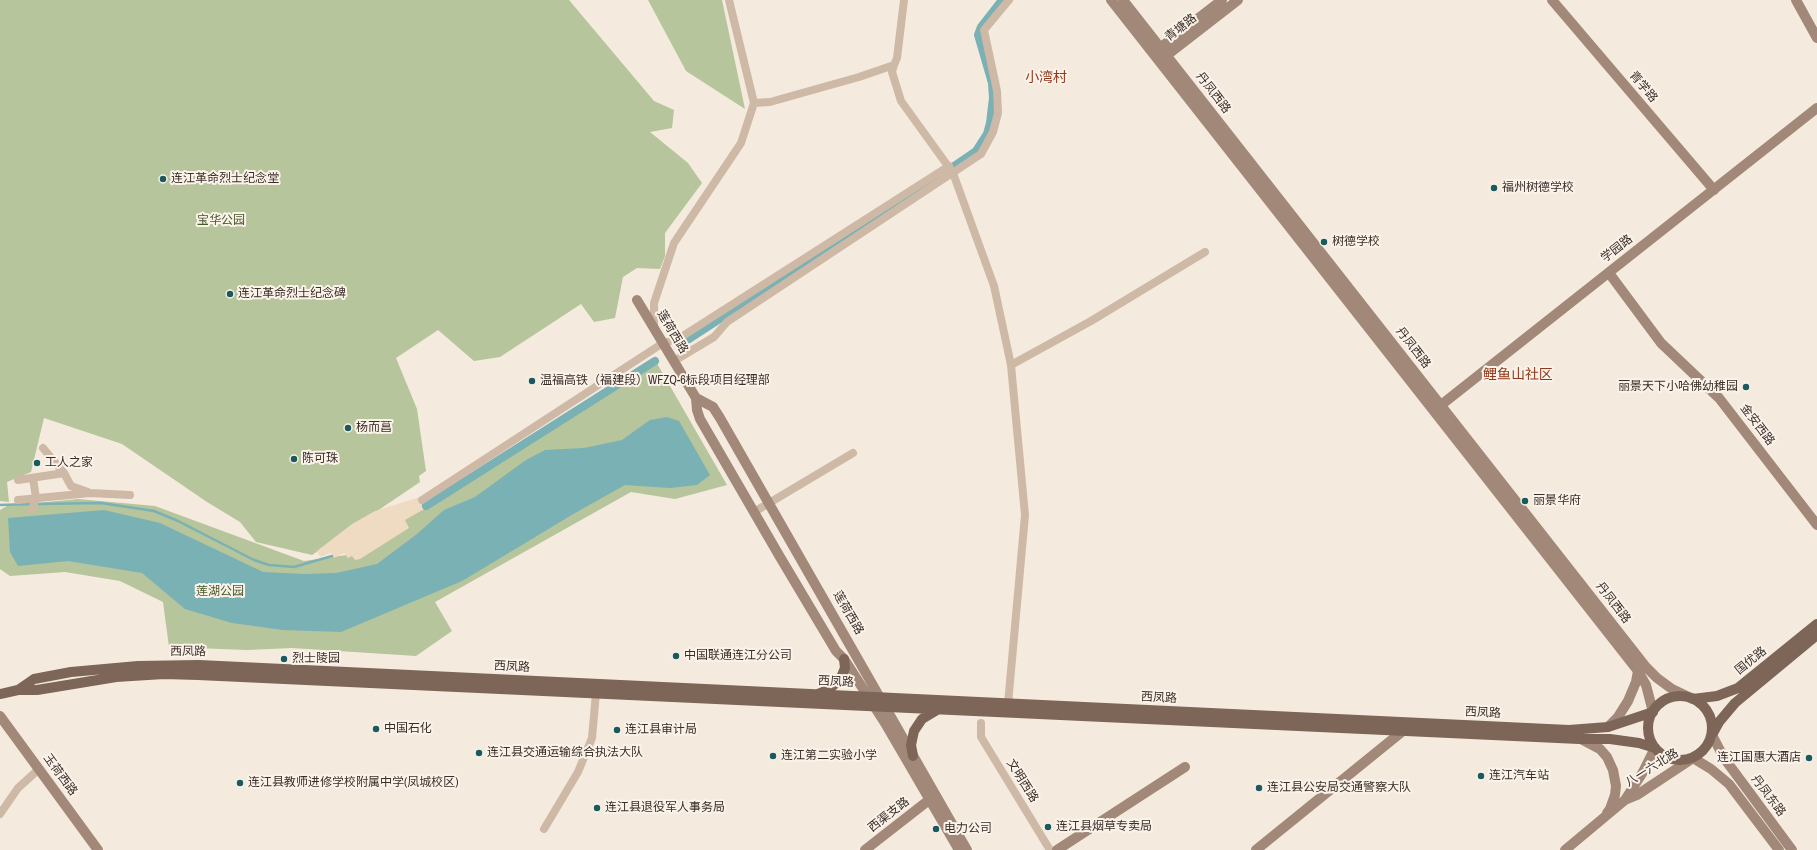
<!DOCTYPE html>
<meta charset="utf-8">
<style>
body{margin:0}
canvas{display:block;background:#f4eadd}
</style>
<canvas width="1817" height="850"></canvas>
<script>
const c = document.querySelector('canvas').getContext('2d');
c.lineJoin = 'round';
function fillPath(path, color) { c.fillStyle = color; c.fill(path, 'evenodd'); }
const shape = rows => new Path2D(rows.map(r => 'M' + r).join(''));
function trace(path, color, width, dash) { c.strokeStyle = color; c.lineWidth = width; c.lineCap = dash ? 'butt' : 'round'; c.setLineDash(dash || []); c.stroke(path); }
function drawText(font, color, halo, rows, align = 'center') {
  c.font = font + ' "Archivo Narrow","Noto Sans SC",sans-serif'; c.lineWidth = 4; c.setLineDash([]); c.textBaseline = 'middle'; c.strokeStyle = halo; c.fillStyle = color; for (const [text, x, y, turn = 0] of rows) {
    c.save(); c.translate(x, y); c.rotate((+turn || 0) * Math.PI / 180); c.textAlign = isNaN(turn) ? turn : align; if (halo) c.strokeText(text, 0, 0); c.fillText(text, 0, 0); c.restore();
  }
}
fillPath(shape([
 [0,0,569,0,654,101,674,110,672,128,650,132,688,163,702,183,665,233,665,256,660,269,637,268,623,277,615,318,594,322,581,304,500,357,474,361,438,330,396,358,417,409,426,471,419,476,420,482,312,555,256,542,240,522,207,502,122,444,44,418,31,472,7,482,9,502,0,501],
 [648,0,722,0,745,109,686,71],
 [655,360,727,485,675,499,631,492,435,602,452,631,416,656,292,648,247,650,169,647,163,602,120,581,65,572,10,576,0,569,0,510,7,506,78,499,155,506,304,561,347,555,382,534,449,489]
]), '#b6c59b');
fillPath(shape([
 [420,497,426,508,405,520,409,528,360,559,355,560,352,556,348,558,344,553,334,558,331,553,320,557,317,551,352,524,375,511]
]), '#eedbc2');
fillPath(shape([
 [667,417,679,421,710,475,697,485,670,488,625,485,575,513,462,581,341,632,283,630,232,623,185,609,142,573,68,561,18,566,10,552,8,518,104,510,160,523,263,572,305,574,336,573,377,564,417,534,444,510,475,497,526,460,545,450,584,448,622,440,650,420]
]), '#79b1b4');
trace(shape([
 [36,504,101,503,154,511,178,521,254,560,269,565,294,567,332,556],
 [0,505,31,504]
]), '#79b1b4', 2.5);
trace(shape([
 [680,345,938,177,976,151,987,134,990,123,993,98,992,83,978,35,981,27,1002,0],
 [426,506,655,361]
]), '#79b1b4', 8);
trace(shape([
 [894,65,892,72,901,101,953,173,994,286,1011,365,1025,515,1008,704],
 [754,103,770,102,859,77,894,65,897,58,904,0],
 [654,328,654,303,674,243,741,143,754,103,729,0],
 [674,361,714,337,727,322,981,154,993,132,998,113,997,91,984,30,1009,0],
 [1011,365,1091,321,1205,252],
 [43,448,64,473,71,486,88,492],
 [18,480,64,473],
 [18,500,90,493,130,495],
 [422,500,603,382,663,343,678,339,949,166],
 [32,510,36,498,33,478],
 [754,512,853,453],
 [981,723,981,737,1050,850],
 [0,814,18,788,39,769],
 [544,829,578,772,592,738,596,693]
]), '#ceb9a7', 8);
trace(shape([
 [1111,0,1638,671,1646,685,1653,712],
 [1123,0,1646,667,1657,678,1672,689,1693,699],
 [1552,0,1714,190],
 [1796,0,1817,38],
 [1156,51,1222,0],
 [1162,59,1238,0],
 [1609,273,1661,343,1719,398,1817,525],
 [637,300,696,398,697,410,700,419,780,557,836,651,844,659,885,723,959,850],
 [696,398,713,407,720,418,967,850],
 [1436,409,1817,108],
 [0,716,98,850],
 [1608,727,1618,717,1628,701,1636,682,1638,671],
 [1712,735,1724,758,1792,850],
 [1581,739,1600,749,1607,757,1613,770,1616,786,1615,795,1610,809,1607,813],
 [1625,800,1643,772,1655,748],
 [865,850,929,800],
 [1057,850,1185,767],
 [1256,850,1404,730],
 [1565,850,1625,800,1637,795,1693,758,1711,769,1729,784,1779,850]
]), '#a28878', 10);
trace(shape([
 [18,690,34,679,71,672,138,666,199,665,1569,730,1608,727,1653,712],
 [0,694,18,690,37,690,116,677,164,674,198,675,1233,723,1579,739,1610,739,1639,743,1655,748],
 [818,694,829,689,840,680,845,668,844,659],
 '1648 728a32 32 0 1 1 64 0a32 32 0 1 1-64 0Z',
 [1693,699,1717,696,1738,688,1817,624],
 [1713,733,1719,722,1735,703,1817,635],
 [913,756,911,745,914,731,922,719,937,710]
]), '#7d6558', 10);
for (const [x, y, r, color] of [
 [163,179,4,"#1a5a5f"],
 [1494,188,4,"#1a5a5f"],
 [1324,242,4,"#1a5a5f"],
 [230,294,4,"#1a5a5f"],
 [532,381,4,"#1a5a5f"],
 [1746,387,4,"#1a5a5f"],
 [348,428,4,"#1a5a5f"],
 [294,459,4,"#1a5a5f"],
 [37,463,4,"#1a5a5f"],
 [1525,501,4,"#1a5a5f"],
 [676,656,4,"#1a5a5f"],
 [284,659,4,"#1a5a5f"],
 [376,729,4,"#1a5a5f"],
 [617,730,4,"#1a5a5f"],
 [479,753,4,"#1a5a5f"],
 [773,756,4,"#1a5a5f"],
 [1809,758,4,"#1a5a5f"],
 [1481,776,4,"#1a5a5f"],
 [240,783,4,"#1a5a5f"],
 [1259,788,4,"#1a5a5f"],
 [597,808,4,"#1a5a5f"],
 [1048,827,4,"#1a5a5f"],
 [936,829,4,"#1a5a5f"]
]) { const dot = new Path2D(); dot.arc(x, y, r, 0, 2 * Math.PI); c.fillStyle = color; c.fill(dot); trace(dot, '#fbf3ea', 1.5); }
drawText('12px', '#3a2e28', '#fbf3ea', [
 ["青塘路",1181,28,-38],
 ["青学路",1643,87,50],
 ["丹凤西路",1213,93,52],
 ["学园路",1617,249,-38],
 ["莲荷西路",672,332,59],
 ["丹凤西路",1413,348,52],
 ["金安西路",1757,425,53],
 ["丹凤西路",1613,603,52],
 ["莲荷西路",848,613,60],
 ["西凤路",188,652,1],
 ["国优路",1751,661,-39],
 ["西凤路",512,667,3],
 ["西凤路",836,682,3],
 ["西凤路",1159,698,3],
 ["西凤路",1483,713,3],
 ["八一六北路",1652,768,-32],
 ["玉荷西路",60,775,54],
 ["文明西路",1022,781,58],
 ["丹凤东路",1768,796,53],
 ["西渠支路",889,815,-38]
]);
drawText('12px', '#3a2e28', '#fbf3ea', [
 ["连江革命烈士纪念堂",171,179],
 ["福州树德学校",1502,188],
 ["树德学校",1332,242],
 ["连江革命烈士纪念碑",238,294],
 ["温福高铁（福建段）WFZQ-6标段项目经理部",540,381],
 ["丽景天下小哈佛幼稚园",1738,387,"right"],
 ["杨而菖",356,428],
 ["陈可珠",302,459],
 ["工人之家",45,463],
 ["丽景华府",1533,501],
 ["中国联通连江分公司",684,656],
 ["烈士陵园",292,659],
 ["中国石化",384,729],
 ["连江县审计局",625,730],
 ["连江县交通运输综合执法大队",487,753],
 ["连江第二实验小学",781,756],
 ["连江国惠大酒店",1801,758,"right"],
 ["连江汽车站",1489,776],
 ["连江县教师进修学校附属中学(凤城校区)",248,783],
 ["连江县公安局交通警察大队",1267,788],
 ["连江县退役军人事务局",605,808],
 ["连江县烟草专卖局",1056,827],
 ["电力公司",944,829]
], 'left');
drawText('12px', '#485a2a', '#fbf3ea', [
 ["宝华公园",221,221],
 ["莲湖公园",220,592]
]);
drawText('14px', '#90381a', '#fbf3ea', [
 ["小湾村",1046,78],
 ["鲤鱼山社区",1518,375]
]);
</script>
